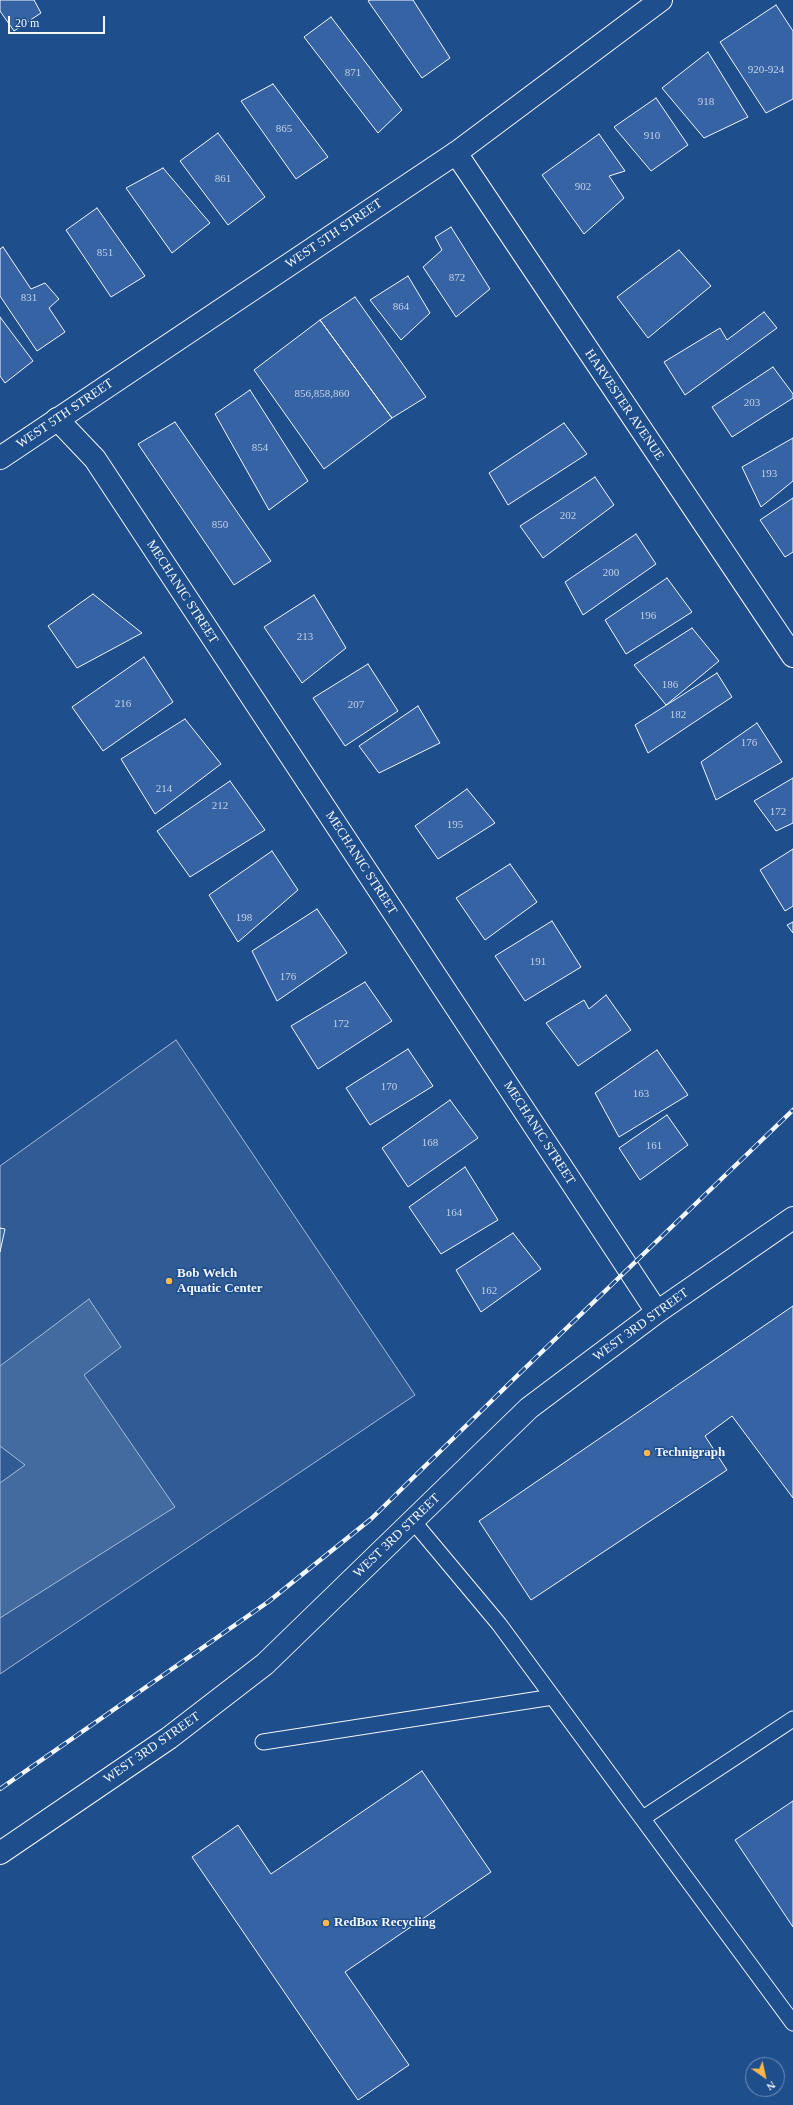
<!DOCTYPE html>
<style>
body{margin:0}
#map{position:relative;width:793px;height:2105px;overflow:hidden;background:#1f4e8c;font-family:Georgia,serif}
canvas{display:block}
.north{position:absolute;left:745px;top:2057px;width:40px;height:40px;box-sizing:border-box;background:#1f4e8c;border:1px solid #7391ba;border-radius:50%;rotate:146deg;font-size:11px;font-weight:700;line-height:16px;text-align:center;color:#f2f6ff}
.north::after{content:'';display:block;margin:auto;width:14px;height:18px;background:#ffb74d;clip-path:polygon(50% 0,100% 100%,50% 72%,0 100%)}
.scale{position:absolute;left:8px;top:16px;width:97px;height:18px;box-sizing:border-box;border:2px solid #f2f6ff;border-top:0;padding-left:5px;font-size:12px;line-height:14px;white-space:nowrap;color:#f2f6ff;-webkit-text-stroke:3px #1f4e8c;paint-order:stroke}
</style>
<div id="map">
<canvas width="793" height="2105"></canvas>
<div class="north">N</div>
<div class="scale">20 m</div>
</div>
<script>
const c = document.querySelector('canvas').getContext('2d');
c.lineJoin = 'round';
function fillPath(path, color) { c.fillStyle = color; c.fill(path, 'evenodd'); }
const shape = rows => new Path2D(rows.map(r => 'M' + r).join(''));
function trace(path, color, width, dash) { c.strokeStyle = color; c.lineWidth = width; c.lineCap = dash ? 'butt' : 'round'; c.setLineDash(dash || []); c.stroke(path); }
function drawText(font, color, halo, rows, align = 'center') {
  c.font = font + ' Georgia,serif'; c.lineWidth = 3; c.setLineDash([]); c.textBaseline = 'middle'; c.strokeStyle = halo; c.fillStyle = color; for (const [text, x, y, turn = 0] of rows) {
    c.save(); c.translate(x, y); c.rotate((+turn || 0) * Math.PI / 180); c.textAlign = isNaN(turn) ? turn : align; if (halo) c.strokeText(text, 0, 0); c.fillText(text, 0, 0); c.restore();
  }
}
const green = shape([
 [176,1040,415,1395,0,1674,0,1166,176,1040]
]);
fillPath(green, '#305b95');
trace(green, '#a8bbd7', 1);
const water = shape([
 [89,1299,121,1347,84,1375,175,1507,0,1618,0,1483,25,1465,0,1446,0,1366,89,1299]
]);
fillPath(water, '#446ba0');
trace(water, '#a8bbd7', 1);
const building = shape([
 [0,0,34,0,41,13,14,31,0,11,0,0],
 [370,0,413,0,450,58,422,78,368,1,370,0],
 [776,5,793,31,793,99,766,113,720,42,776,5],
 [331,17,402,110,378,133,304,37,331,17],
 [708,52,748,117,704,138,662,88,708,52],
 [273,84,328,157,296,179,241,101,273,84],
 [656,98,688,145,651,171,614,127,656,98],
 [218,133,265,197,228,225,180,161,218,133],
 [599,134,625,171,609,176,624,198,584,234,542,175,599,134],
 [163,168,210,223,172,253,126,188,163,168],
 [97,208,145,276,111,297,66,230,97,208],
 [451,227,490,289,456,317,423,267,442,250,435,237,451,227],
 [3,247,31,289,45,283,59,299,49,308,65,332,37,351,0,296,0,249,3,247],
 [679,250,711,286,648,338,617,297,679,250],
 [408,276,430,313,401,340,370,300,408,276],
 [355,297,426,397,392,418,320,320,355,297],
 [764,312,777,328,685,395,664,362,720,328,727,340,764,312],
 [0,317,33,361,5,383,0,376,0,317],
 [320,320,392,418,324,469,254,370,320,320],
 [773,367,793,394,793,398,732,437,712,407,773,367],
 [250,390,308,481,269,510,215,414,250,390],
 [175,422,271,561,234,585,138,444,175,422],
 [564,423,587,454,508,505,489,473,564,423],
 [793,438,793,481,761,507,742,467,793,438],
 [595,477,614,505,543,558,520,526,595,477],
 [793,498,793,552,785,557,760,520,793,498],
 [636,534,656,564,583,615,565,582,636,534],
 [667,578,692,612,626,654,605,620,667,578],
 [93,594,142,633,77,668,48,626,93,594],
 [314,595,346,648,302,683,264,627,314,595],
 [692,628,719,661,666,705,634,665,692,628],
 [144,657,173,702,103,751,72,707,144,657],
 [368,664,398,711,345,746,313,698,368,664],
 [717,673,732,697,648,753,635,725,717,673],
 [418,706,440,743,379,773,359,746,418,706],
 [185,719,221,764,155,814,121,759,185,719],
 [757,723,782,762,716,800,701,762,757,723],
 [793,778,793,823,776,831,754,801,793,778],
 [230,781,265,830,190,877,157,831,230,781],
 [467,789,495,823,438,859,415,826,467,789],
 [793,849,793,906,785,911,760,870,793,849],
 [272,851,298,890,238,942,209,895,272,851],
 [510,864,537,902,485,940,456,898,510,864],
 [317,909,347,953,277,1001,252,951,317,909],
 [552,921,581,967,525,1001,495,956,552,921],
 [793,922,793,933,787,925,793,922],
 [365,982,392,1021,318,1069,291,1026,365,982],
 [606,995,631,1030,578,1066,546,1023,584,1000,589,1009,606,995],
 [408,1049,433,1086,370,1125,346,1088,408,1049],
 [657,1050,688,1095,619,1137,595,1093,657,1050],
 [450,1100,478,1138,408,1187,382,1148,450,1100],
 [667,1115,688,1145,640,1180,619,1148,667,1115],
 [465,1167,498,1220,441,1254,409,1207,465,1167],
 [0,1228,5,1229,0,1252,0,1228],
 [513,1233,541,1269,481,1312,456,1270,513,1233],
 [793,1306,793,1498,732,1416,705,1436,727,1470,531,1600,479,1521,793,1306],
 [422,1771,491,1872,345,1972,409,2065,358,2100,192,1857,238,1825,271,1874,422,1771],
 [793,1801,793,1927,735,1840,793,1801]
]);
fillPath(building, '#3563a3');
trace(building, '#f2f6ff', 1);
const service = shape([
 [413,1521,499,1624,793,2023],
 [263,1742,553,1697],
 [643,1818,793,1719]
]);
const minor = shape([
 [456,153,793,656],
 [57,419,95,459,657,1312],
 [0,1853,169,1738,265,1664,529,1408,657,1312,793,1218]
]);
const tertiary = shape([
 [0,458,456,153,661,0]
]);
trace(service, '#f2f6ff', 17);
trace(minor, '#f2f6ff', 24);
trace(tertiary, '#f2f6ff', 24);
trace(service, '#1f4e8c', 15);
trace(minor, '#1f4e8c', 22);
trace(tertiary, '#1f4e8c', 22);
const rail = shape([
 [0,1789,268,1602,371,1519,520,1373,793,1110]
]);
trace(rail, '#f2f6ff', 4.5);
trace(rail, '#1f4e8c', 3, [9]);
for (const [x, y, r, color] of [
 [169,1281,4,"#ffb74d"],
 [647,1453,4,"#ffb74d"],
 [326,1923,4,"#ffb74d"]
]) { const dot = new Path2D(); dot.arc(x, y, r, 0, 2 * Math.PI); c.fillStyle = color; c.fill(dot); trace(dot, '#1f4e8c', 1.5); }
drawText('11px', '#c3d1e8', null, [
 ["920-924",766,70],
 ["871",353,73],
 ["918",706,102],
 ["865",284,129],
 ["910",652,136],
 ["861",223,179],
 ["902",583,187],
 ["851",105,253],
 ["872",457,278],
 ["831",29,298],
 ["864",401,307],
 ["856,858,860",322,394],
 ["203",752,403],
 ["854",260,448],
 ["193",769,474],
 ["202",568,516],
 ["850",220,525],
 ["200",611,573],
 ["196",648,616],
 ["213",305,637],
 ["186",670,685],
 ["216",123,704],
 ["207",356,705],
 ["182",678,715],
 ["176",749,743],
 ["214",164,789],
 ["212",220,806],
 ["172",778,812],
 ["195",455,825],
 ["198",244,918],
 ["191",538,962],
 ["176",288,977],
 ["172",341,1024],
 ["170",389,1087],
 ["163",641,1094],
 ["168",430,1143],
 ["161",654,1146],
 ["164",454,1213],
 ["162",489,1291]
]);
drawText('13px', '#f2f6ff', '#1f4e8c', [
 ["WEST 5TH STREET",334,234,-34],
 ["HARVESTER AVENUE",624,405,56],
 ["WEST 5TH STREET",65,414,-34],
 ["MECHANIC STREET",182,592,57],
 ["MECHANIC STREET",361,863,57],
 ["MECHANIC STREET",539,1133,57],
 ["WEST 3RD STREET",641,1325,-36],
 ["WEST 3RD STREET",397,1536,-44],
 ["WEST 3RD STREET",152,1748,-35]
]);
drawText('bold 13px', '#f2f6ff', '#1f4e8c', [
 ["Bob Welch",177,1274],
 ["Aquatic Center",177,1289],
 ["Technigraph",655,1453],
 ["RedBox Recycling",334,1923]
], 'left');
</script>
